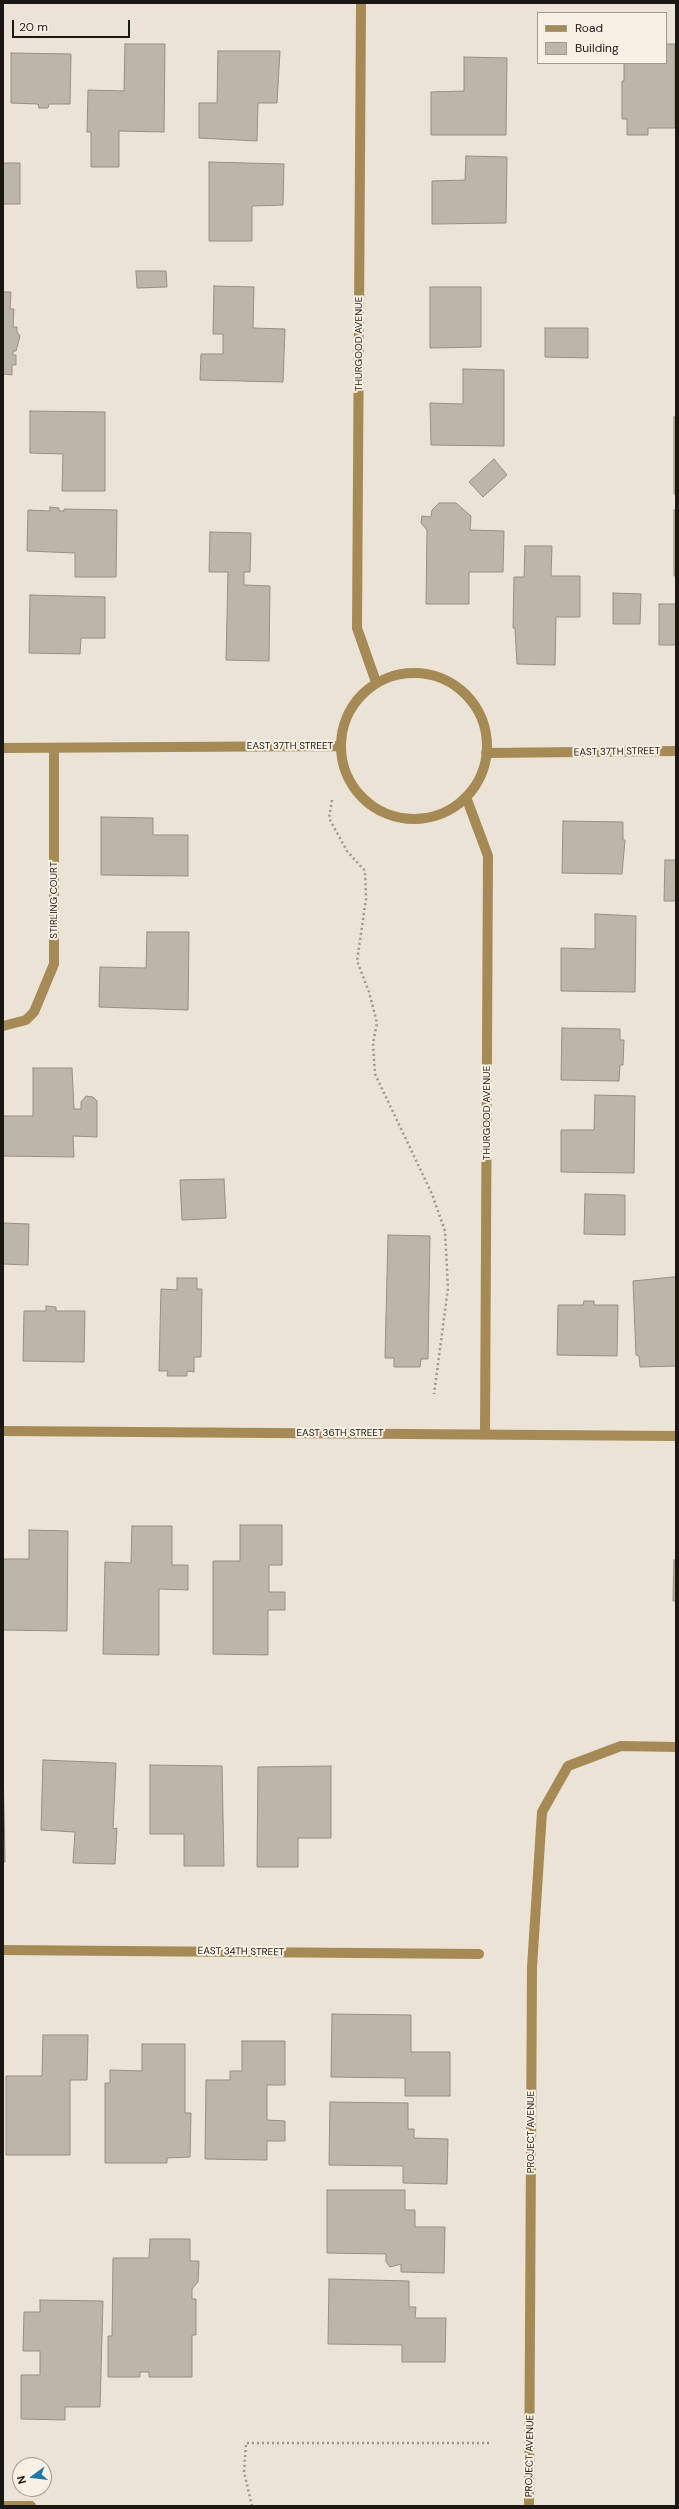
<!DOCTYPE html>
<style>
body{margin:0}
#map{position:relative;width:679px;height:2509px;overflow:hidden;background:#eae3d6;font-family:"DM Sans",sans-serif}
canvas{display:block}
.frame{position:absolute;inset:0;border:4px solid #1b1814;pointer-events:none}
.legend{position:absolute;left:537px;top:12px;width:130px;height:52px;box-sizing:border-box;background:#f7f0e3;border:1px solid #9f9a90;margin:0;padding:5px 7px;list-style:none;font-size:12px;color:#1b1814}
.legend li{display:flex;align-items:center;gap:8px;height:20px}
.legend b{width:20px;border:1px solid #9f9a90}
.north{position:absolute;left:12px;top:2457px;width:40px;height:40px;box-sizing:border-box;background:#f7f0e3;border:1px solid #9f9a90;border-radius:50%;rotate:255deg;font-size:11px;font-weight:700;line-height:16px;text-align:center;color:#1b1814}
.north::after{content:'';display:block;margin:auto;width:14px;height:18px;background:#1e79a7;clip-path:polygon(50% 0,100% 100%,50% 72%,0 100%)}
.scale{position:absolute;left:12px;top:20px;width:118px;height:18px;box-sizing:border-box;border:2px solid #1b1814;border-top:0;padding-left:5px;font-size:12px;line-height:14px;white-space:nowrap;color:#1b1814;-webkit-text-stroke:3px #f7f0e3;paint-order:stroke}
</style>
<div id="map">
<canvas width="679" height="2509"></canvas>
<div class="frame"></div>
<ul class="legend">
<li><b style="height:5px;background:#a68a55"></b>Road</li>
<li><b style="height:11px;background:#bcb5a9"></b>Building</li>
</ul>
<div class="north">N</div>
<div class="scale">20 m</div>
</div>
<script>
const c = document.querySelector('canvas').getContext('2d');
c.lineJoin = 'round';
function fillPath(path, color) { c.fillStyle = color; c.fill(path, 'evenodd'); }
const shape = rows => new Path2D(rows.map(r => 'M' + r).join(''));
function trace(path, color, width, dash) { c.strokeStyle = color; c.lineWidth = width; c.lineCap = dash ? 'butt' : 'round'; c.setLineDash(dash || []); c.stroke(path); }
function drawText(font, color, halo, rows, align = 'center') {
  c.font = font + ' "DM Sans",sans-serif'; c.lineWidth = 4; c.setLineDash([]); c.textBaseline = 'middle'; c.strokeStyle = halo; c.fillStyle = color; for (const [text, x, y, turn = 0] of rows) {
    c.save(); c.translate(x, y); c.rotate((+turn || 0) * Math.PI / 180); c.textAlign = isNaN(turn) ? turn : align; if (halo) c.strokeText(text, 0, 0); c.fillText(text, 0, 0); c.restore();
  }
}
const building = shape([
 [125,44,165,44,164,132,119,131,119,167,91,167,91,132,87,132,88,90,124,91,125,44],
 [666,44,675,44,675,128,648,128,648,135,627,135,627,119,622,119,622,81,624,81,624,63,666,63,666,44],
 [218,51,280,51,277,103,258,103,257,141,199,138,199,103,217,103,218,51],
 [11,53,71,54,70,104,49,104,48,108,39,108,38,104,11,103,11,53],
 [464,57,507,58,506,135,431,135,431,92,464,91,464,57],
 [466,156,507,157,506,223,432,224,432,181,465,180,466,156],
 [209,162,284,164,283,205,252,206,252,241,209,241,209,162],
 [3,163,20,163,20,204,3,204,3,163],
 [136,271,166,271,167,287,137,288,136,271],
 [214,286,254,287,253,328,285,329,283,382,200,380,201,354,223,354,223,334,213,334,214,286],
 [430,287,481,287,481,347,430,348,430,287],
 [3,292,11,292,10,309,14,309,13,327,17,327,17,332,20,336,16,351,13,351,13,355,16,355,16,365,12,365,12,375,3,374,3,292],
 [545,328,588,328,588,358,545,357,545,328],
 [463,369,504,370,504,446,431,445,430,403,463,404,463,369],
 [30,411,105,412,105,491,62,491,63,454,30,453,30,411],
 [674,417,676,417,676,494,674,494,674,417],
 [494,459,507,475,483,497,469,482,494,459],
 [439,503,456,503,471,516,470,530,504,531,503,572,469,572,469,604,426,604,427,530,421,523,422,516,431,517,432,510,439,503],
 [50,507,59,508,59,511,64,511,64,509,117,510,116,577,75,577,75,553,27,551,28,510,50,511,50,507],
 [674,510,676,510,676,576,674,576,674,510],
 [210,532,251,533,250,572,244,572,244,585,270,586,269,661,226,660,228,572,209,572,210,532],
 [525,546,552,546,551,576,580,576,580,617,556,617,555,665,517,664,515,628,513,628,514,577,524,577,525,546],
 [613,593,641,594,640,624,613,624,613,593],
 [30,595,105,597,105,638,81,638,80,654,29,653,30,595],
 [659,604,676,604,676,645,659,645,659,604],
 [101,817,153,818,153,835,188,835,188,876,101,875,101,817],
 [563,821,623,822,623,840,625,840,622,874,562,873,563,821],
 [665,860,676,860,676,901,664,901,665,860],
 [595,914,636,916,635,992,561,991,561,948,595,949,595,914],
 [147,932,189,932,188,1010,99,1007,100,967,146,968,147,932],
 [562,1028,620,1029,620,1040,624,1040,623,1065,620,1065,619,1081,561,1080,562,1028],
 [33,1068,72,1068,74,1109,81,1109,81,1102,86,1096,93,1097,97,1101,97,1137,73,1136,74,1157,3,1156,3,1116,33,1116,33,1068],
 [595,1095,635,1096,634,1173,561,1172,561,1130,594,1130,595,1095],
 [224,1179,226,1218,182,1220,180,1180,224,1179],
 [585,1194,625,1195,625,1235,584,1234,585,1194],
 [3,1223,29,1224,28,1265,3,1264,3,1223],
 [388,1235,430,1236,428,1359,421,1359,420,1367,394,1367,394,1358,385,1358,388,1235],
 [673,1277,676,1277,676,1366,640,1367,639,1356,636,1355,633,1281,673,1277],
 [177,1278,197,1278,197,1289,202,1289,201,1357,194,1357,194,1372,187,1371,187,1376,167,1376,168,1371,159,1371,161,1289,177,1290,177,1278],
 [584,1301,594,1301,594,1305,618,1305,617,1356,557,1355,558,1305,583,1305,584,1301],
 [46,1306,56,1307,56,1311,85,1311,84,1362,23,1361,24,1311,46,1311,46,1306],
 [240,1525,282,1525,282,1565,269,1565,269,1592,285,1592,285,1610,268,1610,268,1655,213,1654,213,1561,240,1561,240,1525],
 [132,1526,172,1526,172,1565,188,1565,188,1590,159,1589,159,1655,103,1654,105,1562,131,1563,132,1526],
 [29,1530,68,1531,67,1631,3,1630,3,1559,29,1559,29,1530],
 [674,1560,676,1560,676,1601,673,1601,674,1560],
 [43,1760,116,1763,113,1829,117,1828,115,1864,73,1863,75,1832,41,1830,43,1760],
 [3,1761,5,1862,3,1862,3,1761],
 [150,1765,222,1766,224,1866,184,1866,184,1834,150,1834,150,1765],
 [331,1766,331,1838,298,1838,298,1867,257,1867,258,1767,331,1766],
 [332,2014,411,2015,411,2052,450,2052,450,2096,405,2096,405,2078,331,2077,332,2014],
 [43,2035,88,2035,87,2080,70,2080,70,2155,6,2155,6,2076,42,2076,43,2035],
 [242,2041,285,2041,285,2085,267,2085,267,2120,285,2121,285,2141,267,2141,267,2160,205,2159,206,2080,230,2080,230,2071,242,2071,242,2041],
 [142,2044,185,2044,185,2113,191,2113,190,2157,167,2158,167,2163,105,2163,105,2083,110,2083,110,2070,142,2071,142,2044],
 [330,2102,408,2103,408,2129,414,2129,414,2138,448,2139,447,2184,403,2183,403,2166,329,2165,330,2102],
 [327,2190,405,2190,405,2210,415,2210,415,2227,445,2227,444,2273,401,2272,401,2264,390,2267,386,2262,386,2254,327,2253,327,2190],
 [150,2239,190,2239,190,2261,199,2261,198,2282,192,2289,192,2299,196,2299,196,2335,192,2335,192,2377,149,2377,149,2372,140,2372,140,2377,108,2377,108,2336,112,2336,113,2258,149,2258,150,2239],
 [329,2279,409,2281,409,2307,416,2307,415,2318,446,2318,445,2362,402,2362,402,2345,328,2344,329,2279],
 [40,2300,103,2301,100,2407,65,2407,65,2420,21,2419,21,2375,40,2375,40,2351,23,2351,24,2312,40,2312,40,2300]
]);
fillPath(building, '#bcb5a9');
trace(building, '#968f84', 1);
trace(shape([
 [332,800,329,818,347,851,365,871,366,899,357,961,369,992,377,1023,373,1043,375,1074,432,1194,445,1231,448,1288,434,1394],
 [252,2506,244,2472,246,2443,490,2443]
]), '#9c968d', 2.5, [2, 3]);
trace(shape([
 [361,3,357,628,376,682],
 '341 746a73 73 0 1 1 146 0a73 73 0 1 1-146 0Z',
 [3,748,340,746],
 [486,753,676,751],
 [466,797,488,856,485,1433],
 [3,1026,26,1020,34,1012,54,964,54,748],
 [3,1431,676,1436],
 [3,1950,479,1954],
 [3,2506,31,2506],
 [529,2506,532,1967,542,1812,568,1766,621,1746,676,1747]
]), '#a68a55', 10);
drawText('10px', '#1b1814', '#f7f0e3', [
 ["THURGOOD AVENUE",359,344,-90],
 ["EAST 37TH STREET",290,746],
 ["EAST 37TH STREET",617,752,-1],
 ["STIRLING COURT",54,900,-90],
 ["THURGOOD AVENUE",487,1113,-90],
 ["EAST 36TH STREET",340,1433],
 ["EAST 34TH STREET",241,1952,1],
 ["PROJECT AVENUE",531,2132,-90],
 ["PROJECT AVENUE",530,2456,-89]
]);
</script>
